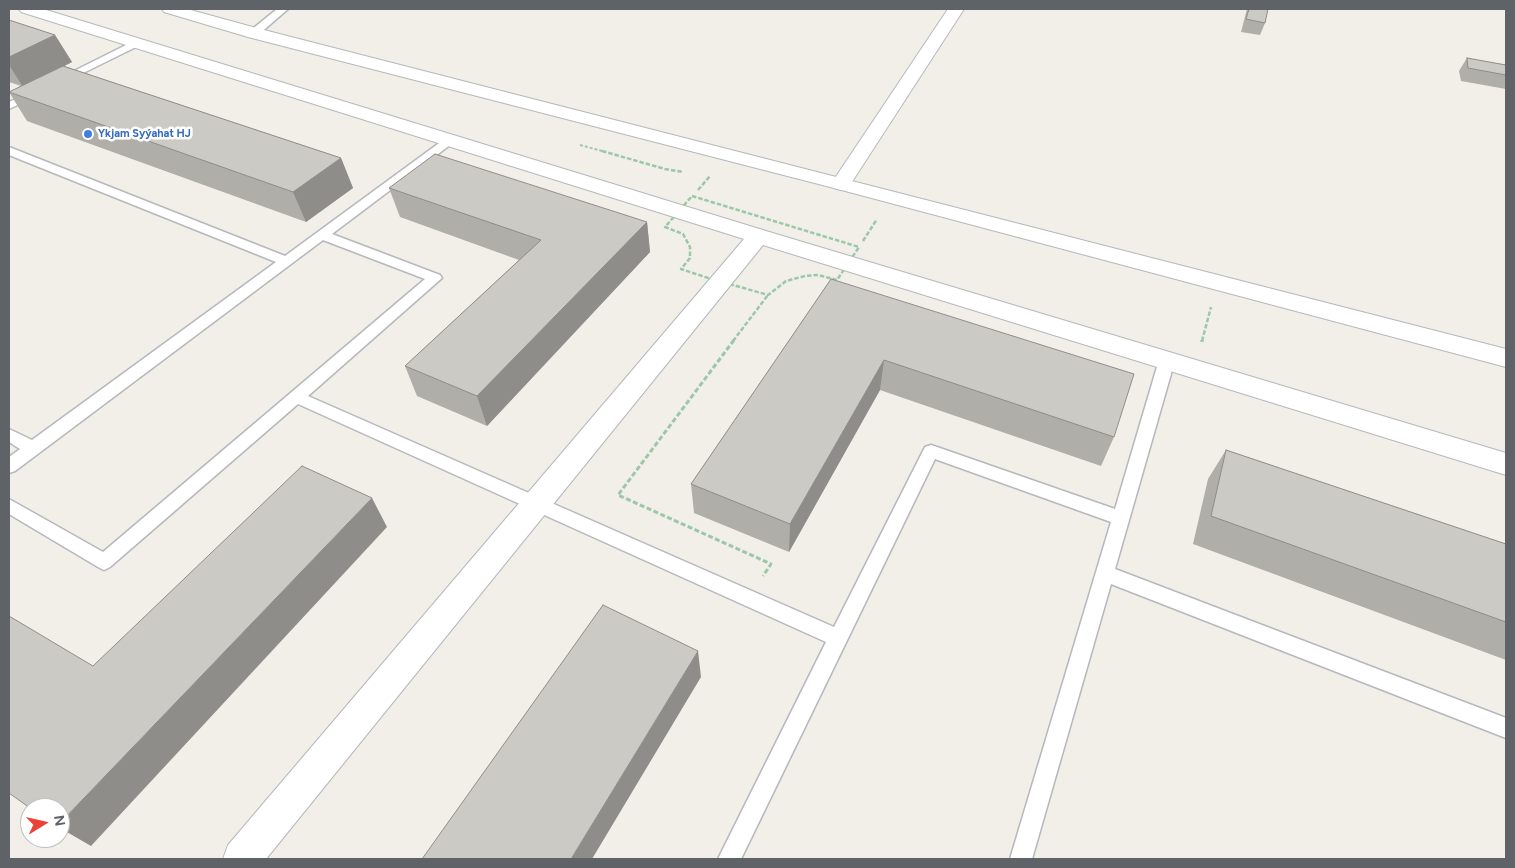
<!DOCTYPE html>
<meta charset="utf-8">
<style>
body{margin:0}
#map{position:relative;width:1515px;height:868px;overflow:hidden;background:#f1efe8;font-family:Figtree,sans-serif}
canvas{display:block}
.frame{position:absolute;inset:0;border:10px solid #5f6368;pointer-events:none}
.north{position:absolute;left:20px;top:798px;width:50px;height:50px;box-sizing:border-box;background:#fff;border:1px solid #bfc1c3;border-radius:50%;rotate:81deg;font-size:14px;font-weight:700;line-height:20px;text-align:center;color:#5f6368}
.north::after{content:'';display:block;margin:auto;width:18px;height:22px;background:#ea4335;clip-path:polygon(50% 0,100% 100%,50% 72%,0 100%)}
</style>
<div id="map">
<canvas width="1515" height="868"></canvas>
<div class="frame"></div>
<div class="north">N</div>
</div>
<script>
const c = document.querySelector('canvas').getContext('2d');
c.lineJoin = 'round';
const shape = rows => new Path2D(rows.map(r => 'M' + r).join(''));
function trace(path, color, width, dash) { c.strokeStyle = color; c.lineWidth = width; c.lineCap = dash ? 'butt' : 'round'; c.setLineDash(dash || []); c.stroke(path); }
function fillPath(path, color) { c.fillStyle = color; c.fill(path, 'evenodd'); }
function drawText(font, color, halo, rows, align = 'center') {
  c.font = font + ' Figtree,sans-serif'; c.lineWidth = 5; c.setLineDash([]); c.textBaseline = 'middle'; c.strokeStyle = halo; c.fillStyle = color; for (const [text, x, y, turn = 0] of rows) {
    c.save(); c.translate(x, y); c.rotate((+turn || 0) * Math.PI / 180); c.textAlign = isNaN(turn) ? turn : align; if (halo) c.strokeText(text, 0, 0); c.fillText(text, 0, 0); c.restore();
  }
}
const service = shape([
 [277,9,288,9,258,35,250,35,250,31,277,9],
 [136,40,141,43,140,45,63,83,59,84,54,81,136,40],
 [35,90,41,93,39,95,9,109,9,102,35,90],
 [450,136,454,138,456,140,454,142,332,234,440,275,442,278,308,396,834,627,925,447,931,445,937,447,1115,509,1159,360,1162,356,1167,355,1172,356,1175,360,1115,569,1506,718,1506,738,1111,584,1032,859,1010,859,1111,522,935,459,741,859,718,859,826,642,298,404,110,567,104,570,98,567,9,514,9,499,103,552,425,279,323,240,15,471,9,473,9,457,20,449,9,442,9,429,32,440,276,262,9,155,9,147,285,256,446,138,450,136]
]);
const minor = shape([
 [19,9,43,9,766,231,1506,453,1506,475,763,245,266,859,223,859,228,845,744,239,21,12,19,9],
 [948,9,964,9,848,188,841,190,834,188,831,184,948,9]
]);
const tertiary = shape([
 [162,9,187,9,260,29,1506,349,1506,367,834,188,248,37,164,12,162,9]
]);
trace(service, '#b5b8bc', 3);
trace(minor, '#b5b8bc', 2);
trace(tertiary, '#b5b8bc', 2);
trace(shape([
 [580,145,606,152]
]), '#9cc7a9', 2, [3, 2]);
trace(shape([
 [602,151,665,169,683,172],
 [698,190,710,176],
 [692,196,859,247,837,280,818,275,805,276,786,281,768,295,705,277,681,269,690,258,690,247,683,234,665,227,692,196],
 [863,241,877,219],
 [733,341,768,295],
 [1202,341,1211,307]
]), '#9cc7a9', 2.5, [4.5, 2]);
trace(shape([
 [734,340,618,495,771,564,763,576],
 [1202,342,1202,340]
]), '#9cc7a9', 3, [5, 2.5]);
fillPath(service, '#fff');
fillPath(minor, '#fff');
fillPath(tertiary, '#fff');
fillPath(shape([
 [1247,9,1268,9,1265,23,1260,35,1241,32],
 [9,20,55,35,72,62,64,66,341,158,353,188,306,222,27,121,9,92,21,86,9,82],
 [1467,58,1506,65,1506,89,1461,81,1459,71],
 [389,188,647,222,650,252,487,426,417,396,405,366,519,260,400,217],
 [831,279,1114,437,1101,466,880,390,789,552,694,513,691,484],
 [1226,450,1506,544,1506,660,1193,544,1208,479]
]), '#afaea9');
fillPath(shape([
 [55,35,72,62,23,87,9,65,9,57],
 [341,158,353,188,306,222,293,192],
 [647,222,650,252,487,426,477,396],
 [884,360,880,390,789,552,790,524],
 [372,498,387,527,91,846,60,828,60,823],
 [698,651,701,677,592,859,571,859]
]), '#8f8d8a');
const building = shape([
 [1249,9,1268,9,1265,23,1246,19,1249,9],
 [9,20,55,35,9,57,9,20],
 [1467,58,1506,65,1506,75,1468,68,1467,58],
 [63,66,341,158,293,192,9,92,63,66],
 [435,154,647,222,477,396,405,366,541,240,389,188,435,154],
 [831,279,1134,374,1114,437,884,360,790,524,691,484,831,279],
 [1226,450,1506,544,1506,622,1211,516,1226,450],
 [302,466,372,498,60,823,60,808,30,808,9,793,9,616,93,666,302,466],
 [603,605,698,651,571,859,422,859,603,605]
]);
fillPath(building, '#cccac5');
trace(building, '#8f8d8a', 1);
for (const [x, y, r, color] of [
 [88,134,5,"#3f7fe0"]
]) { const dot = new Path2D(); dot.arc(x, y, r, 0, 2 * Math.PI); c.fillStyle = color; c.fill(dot); trace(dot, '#fff', 2); }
drawText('bold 11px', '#366cbe', '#fff', [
 ["Ykjam Syýahat HJ",98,134]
], 'left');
</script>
